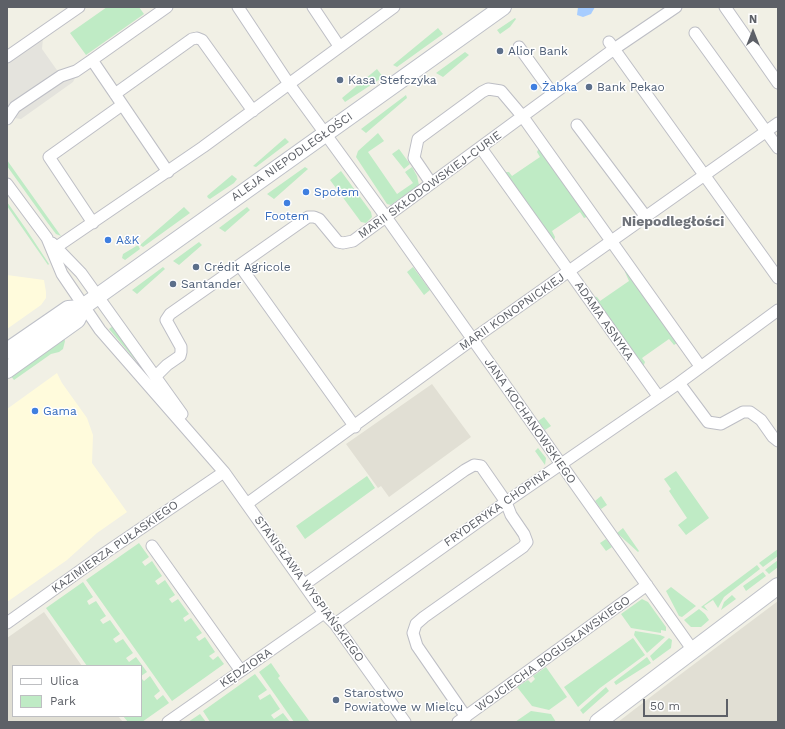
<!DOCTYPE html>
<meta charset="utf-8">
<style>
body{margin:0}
#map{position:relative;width:785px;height:729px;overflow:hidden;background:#f1f0e5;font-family:"Work Sans",sans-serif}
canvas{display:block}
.frame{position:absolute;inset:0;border:8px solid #5d6067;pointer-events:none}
.legend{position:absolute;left:12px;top:665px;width:130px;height:52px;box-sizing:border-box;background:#fff;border:1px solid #bebfc2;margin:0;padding:5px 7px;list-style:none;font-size:12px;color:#5d6067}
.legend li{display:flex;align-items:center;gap:8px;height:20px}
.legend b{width:20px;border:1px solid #bebfc2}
.north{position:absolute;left:733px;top:12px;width:40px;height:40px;-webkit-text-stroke:3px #fff;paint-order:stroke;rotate:0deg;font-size:11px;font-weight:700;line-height:16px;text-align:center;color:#5d6067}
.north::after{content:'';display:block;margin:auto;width:14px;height:18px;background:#5d6067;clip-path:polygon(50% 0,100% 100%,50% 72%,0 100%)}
.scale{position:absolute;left:643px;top:699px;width:85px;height:18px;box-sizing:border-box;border:2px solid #5d6067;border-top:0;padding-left:5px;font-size:12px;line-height:14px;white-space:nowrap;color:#5d6067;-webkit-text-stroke:3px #fff;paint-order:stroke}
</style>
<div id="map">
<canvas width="785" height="729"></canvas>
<div class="frame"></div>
<ul class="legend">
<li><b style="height:5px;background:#fff"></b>Ulica</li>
<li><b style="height:11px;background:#bfebc5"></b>Park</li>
</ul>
<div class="north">N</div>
<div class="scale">50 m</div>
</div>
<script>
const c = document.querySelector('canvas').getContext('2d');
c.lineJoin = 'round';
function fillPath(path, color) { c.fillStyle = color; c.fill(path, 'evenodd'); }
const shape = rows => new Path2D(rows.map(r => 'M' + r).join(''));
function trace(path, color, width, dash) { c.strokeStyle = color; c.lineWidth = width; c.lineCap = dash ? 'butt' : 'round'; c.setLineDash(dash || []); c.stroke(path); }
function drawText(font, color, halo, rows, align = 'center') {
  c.font = font + ' "Work Sans",sans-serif'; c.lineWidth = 3; c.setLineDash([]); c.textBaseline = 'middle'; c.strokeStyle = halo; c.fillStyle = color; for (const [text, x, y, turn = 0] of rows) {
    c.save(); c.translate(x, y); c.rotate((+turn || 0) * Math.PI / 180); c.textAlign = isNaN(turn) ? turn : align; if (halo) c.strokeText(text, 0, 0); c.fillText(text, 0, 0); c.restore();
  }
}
fillPath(shape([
 [7,275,44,280,46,292,46,298,41,305,7,329],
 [57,373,62,383,87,418,93,435,92,463,127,512,97,533,67,560,7,602,7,409]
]), '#fffbdc');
fillPath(shape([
 [43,38,42,49,59,73,68,69,75,78,73,82,21,119,14,118,7,108,7,64]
]), '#e4e3dd');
fillPath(shape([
 [432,384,471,437,389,497,381,486,378,488,346,444],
 [778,601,778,722,618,722,661,689],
 [44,612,82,666,13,666,13,716,118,716,123,722,7,722,7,638]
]), '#e1dfd4');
fillPath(shape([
 [107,7,139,7,144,14,86,55,70,33],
 [515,18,516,19,510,27,500,34,497,30],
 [438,28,443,34,397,67,393,65],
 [465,52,469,55,443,77,436,73],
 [377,69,383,77,345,102,342,98],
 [406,95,407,98,366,133,361,129],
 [378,133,384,141,368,152,397,194,413,183,405,172,412,167,417,176,419,185,391,205,387,204,356,157,358,151],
 [285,138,289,142,256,167,253,166],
 [539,148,589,216,584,218,580,212,552,231,555,237,554,241,505,172,509,172,512,176,540,157,537,152],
 [399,149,410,164,404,169,392,154],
 [7,160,14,170,61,236,56,234,47,222,7,166],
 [305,167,308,169,274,199,267,194],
 [341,171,371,212,372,217,366,223,361,222,330,180],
 [232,175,237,179,234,183,210,199,208,198,207,196],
 [7,202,26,229,49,264,48,265,7,206],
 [184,207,190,213,143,247,140,245],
 [247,207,250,210,225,232,219,228],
 [199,242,202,245,179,265,173,261],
 [138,245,140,249,125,260,122,258,123,254],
 [163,267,165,269,137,294,132,290],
 [413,267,430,290,424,295,407,272],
 [625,272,627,272,677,343,674,345,669,339,642,358,645,362,643,367,592,296,597,297,600,301,629,281],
 [113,326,136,360,136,361,109,329],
 [64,338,65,341,63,349,59,352,51,354,14,380,10,375],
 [544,417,551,426,545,430,538,421],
 [538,448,546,458,545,465,535,451],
 [676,471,709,518,686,535,678,525,687,518,669,491,671,489,664,479],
 [367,476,375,488,305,539,296,526],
 [601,496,607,505,601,509,595,501],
 [623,528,639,551,638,552,617,533],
 [606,539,612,547,606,551,600,543],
 [139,543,149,557,142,562,145,566,152,561,162,576,155,581,158,585,165,580,175,595,169,599,172,603,178,599,189,614,183,618,185,622,191,618,202,633,196,637,199,641,205,637,215,652,209,656,213,660,218,656,224,664,172,701,86,580],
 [778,549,778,556,763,567,759,563],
 [778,560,778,567,769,574,765,570],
 [757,565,760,569,724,597,718,608,713,600,704,606,708,611,701,607],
 [763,572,766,576,746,591,743,586],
 [83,582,93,597,87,601,89,605,96,601,106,616,100,620,103,624,110,620,120,634,113,639,116,643,123,639,133,653,126,658,129,662,136,657,147,672,141,676,141,666,87,666,46,608],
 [671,587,696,606,682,617,679,616,666,591],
 [732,595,736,599,721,610,724,602],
 [642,599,648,602,666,627,666,631,661,630,661,633,631,628,621,614],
 [699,609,705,614,709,620,701,627,691,627,684,620],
 [635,631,660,635,665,637,647,653,634,635],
 [633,638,645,655,600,688,578,707,564,687],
 [669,638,672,640,671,648,653,661,650,656],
 [647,657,651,663,616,685,614,682],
 [271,663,280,676,278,678,310,722,294,722,259,672],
 [546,667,567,697,549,710,532,706,517,687,528,680,531,683,535,679,533,676],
 [255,674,267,690,258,696,260,700,270,694,280,709,271,715,274,719,283,713,290,722,210,722,203,711],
 [150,676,160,691,154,696,157,700,163,695,169,703,142,722,128,722,123,716,141,716,141,678,144,681],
 [606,687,609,691,583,714,580,710],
 [531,711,551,714,556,722,515,722],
 [200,714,206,722,188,722]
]), '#bfebc5');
fillPath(shape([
 [578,7,595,7,591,14,583,17,577,15]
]), '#a7cdff');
const street = shape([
 [238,7,289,84,386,217,692,649],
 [313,7,339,46],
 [725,7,778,83],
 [695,33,778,148],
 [609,42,778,278],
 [519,47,553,94],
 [7,57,79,7],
 [92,60,168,172],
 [115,94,192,39,197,38,202,40,253,111],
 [7,119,15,107,61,76,76,71,92,60,167,7],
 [577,125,646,217],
 [481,148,658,396],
 [431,183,414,158,418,139,482,92,488,89,501,91,523,117,700,366],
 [7,184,47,238,62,274,100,330,224,472,324,613,335,624,405,722],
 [93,223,49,157,122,105],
 [52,243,81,273,182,414],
 [58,246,203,147,394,7],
 [240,266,355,427],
 [156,376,167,365,180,356,181,352,181,347,166,320,170,314,308,217,314,217,319,219,338,242,343,243,353,241,614,49,676,7],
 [679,383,708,422,721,424,743,412,750,412,761,420,773,437,778,441],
 [248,503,466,344,778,123],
 [152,546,241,671],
 [305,584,465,470,474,465,481,466,506,502,511,515,524,534,527,542,523,547,424,617,416,624,413,633,417,646,466,717],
 [7,623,105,553,224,472],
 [335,624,506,502,679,383,778,310],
 [168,722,324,613],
 [458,722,647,585]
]);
const secondary = shape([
 [7,351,68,309,82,308],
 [7,370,77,320,84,306,503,7],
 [598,722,778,586]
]);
trace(street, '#bdbec5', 13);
trace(secondary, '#bec0c8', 18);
trace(street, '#fff', 11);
trace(secondary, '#fff', 16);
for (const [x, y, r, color] of [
 [500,51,4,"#5c6f8a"],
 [340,80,4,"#5c6f8a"],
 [534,87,4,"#3f7fe0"],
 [589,87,4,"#5c6f8a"],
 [306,192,4,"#3f7fe0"],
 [287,203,4,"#3f7fe0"],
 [108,240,4,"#3f7fe0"],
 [196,267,4,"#5c6f8a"],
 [173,284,4,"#5c6f8a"],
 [35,411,4,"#3f7fe0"],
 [336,700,4,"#5c6f8a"]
]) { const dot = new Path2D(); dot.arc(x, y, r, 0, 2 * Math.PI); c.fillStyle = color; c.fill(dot); trace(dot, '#fff', 1.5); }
drawText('12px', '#4e5e75', '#fff', [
 ["Alior Bank",508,51],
 ["Kasa Stefczyka",348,80],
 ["Bank Pekao",597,87],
 ["Crédit Agricole",204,267],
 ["Santander",181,284],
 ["Starostwo",344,693],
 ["Powiatowe w Mielcu",344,707]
], 'left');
drawText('12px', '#366cbe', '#fff', [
 ["Żabka",542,87],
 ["Społem",314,192],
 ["Footem",287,216,"center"],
 ["A&K",116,240],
 ["Gama",43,411]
], 'left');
drawText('12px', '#5d6067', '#fff', [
 ["ALEJA NIEPODLEGŁOŚCI",292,157,-35],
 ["MARII SKŁODOWSKIEJ-CURIE",430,185,-36],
 ["MARII KONOPNICKIEJ",512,312,-35],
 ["ADAMA ASNYKA",604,321,55],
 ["JANA KOCHANOWSKIEGO",530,421,55],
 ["FRYDERYKA CHOPINA",497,508,-35],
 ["KAZIMIERZA PUŁASKIEGO",115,547,-35],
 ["STANISŁAWA WYSPIAŃSKIEGO",309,589,54],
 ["WOJCIECHA BOGUSŁAWSKIEGO",553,654,-36],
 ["KĘDZIORA",246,668,-34]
]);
drawText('bold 14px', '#6e7279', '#fff', [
 ["Niepodległości",673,222]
]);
</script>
